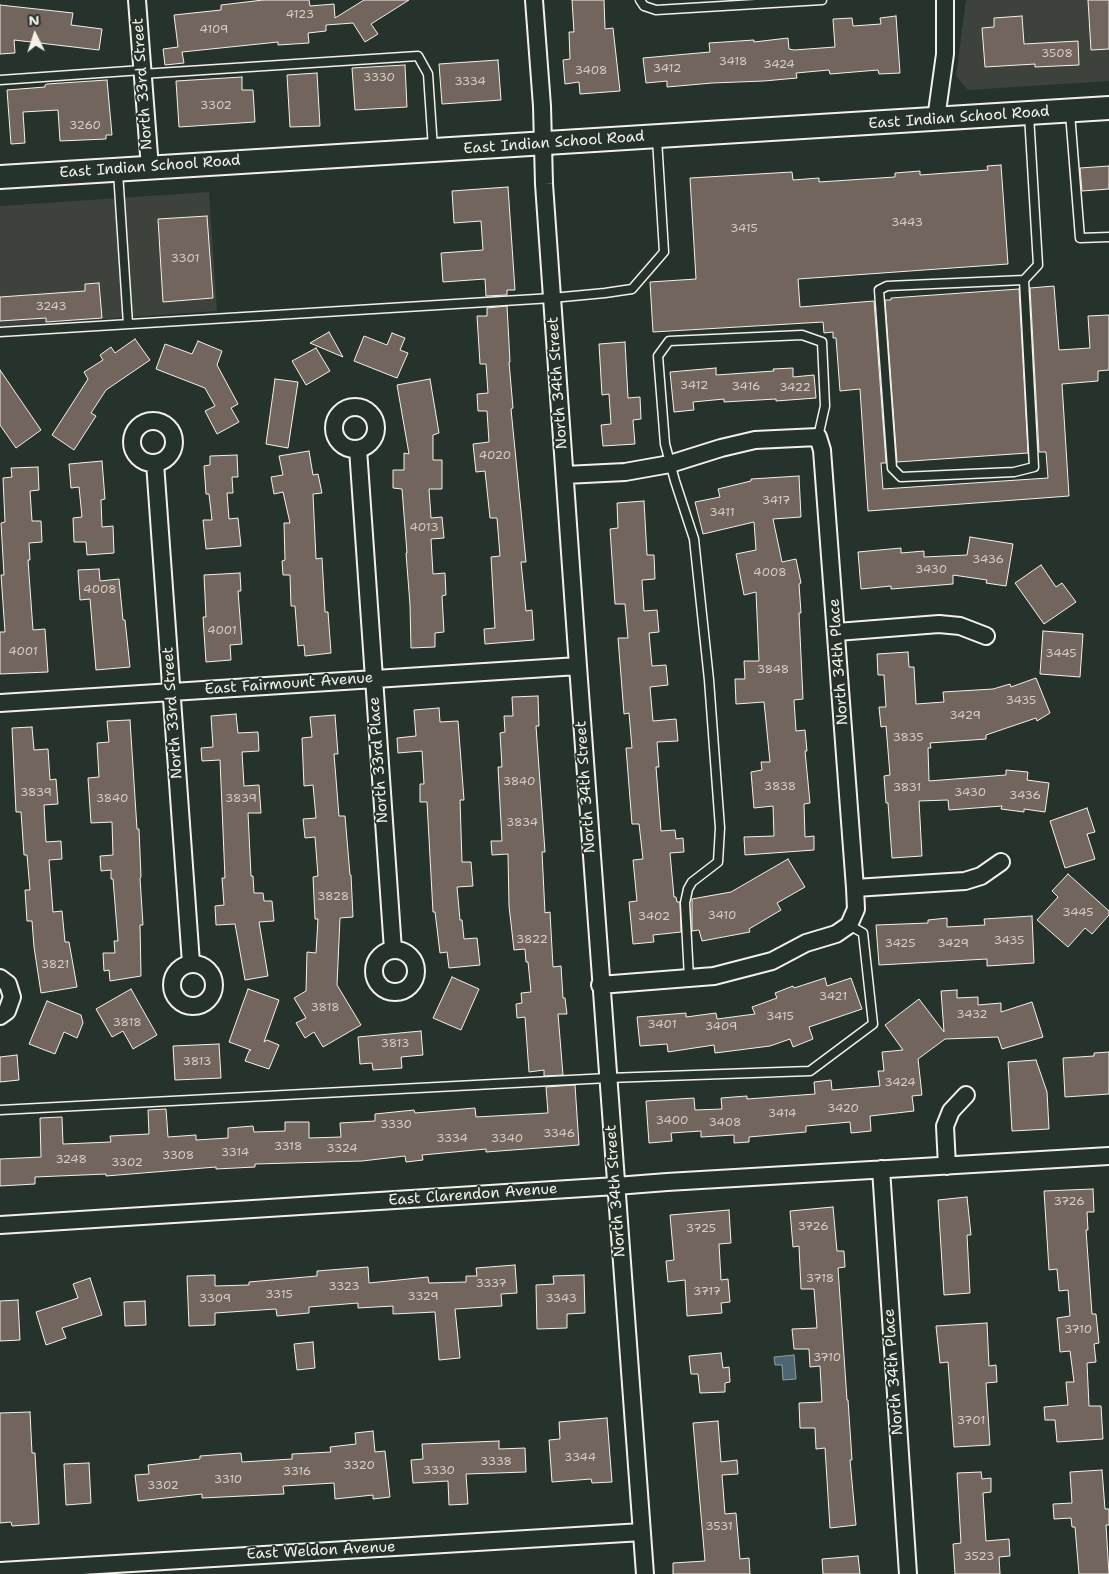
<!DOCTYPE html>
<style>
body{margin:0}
#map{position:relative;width:1109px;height:1574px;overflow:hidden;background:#26332d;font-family:"Shantell Sans",sans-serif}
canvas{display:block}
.north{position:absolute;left:10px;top:10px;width:50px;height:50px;-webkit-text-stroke:4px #26332d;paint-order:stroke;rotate:356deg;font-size:14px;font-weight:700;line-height:20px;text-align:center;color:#f4f1e8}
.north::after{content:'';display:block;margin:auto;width:18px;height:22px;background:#f4f1e8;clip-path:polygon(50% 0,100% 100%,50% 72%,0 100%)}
</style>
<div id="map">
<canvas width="1109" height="1574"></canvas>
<div class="north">N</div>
</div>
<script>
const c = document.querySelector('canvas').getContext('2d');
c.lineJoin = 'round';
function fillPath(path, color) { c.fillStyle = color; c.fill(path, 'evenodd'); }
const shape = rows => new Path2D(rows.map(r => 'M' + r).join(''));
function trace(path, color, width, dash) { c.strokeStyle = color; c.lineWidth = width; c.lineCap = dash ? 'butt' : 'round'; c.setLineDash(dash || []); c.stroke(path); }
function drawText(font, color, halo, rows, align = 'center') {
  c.font = font + ' "Shantell Sans",sans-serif'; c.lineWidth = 4; c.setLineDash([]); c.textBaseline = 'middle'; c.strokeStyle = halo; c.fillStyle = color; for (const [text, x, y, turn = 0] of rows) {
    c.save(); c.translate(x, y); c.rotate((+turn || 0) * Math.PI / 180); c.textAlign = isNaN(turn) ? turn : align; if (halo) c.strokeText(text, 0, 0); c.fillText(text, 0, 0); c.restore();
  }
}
fillPath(shape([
 [966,0,1109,0,1109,81,968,90,956,76],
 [209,192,217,311,0,326,0,206]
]), '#3d423c');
const water = shape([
 [794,1355,796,1379,783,1380,782,1365,775,1365,774,1357,794,1355]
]);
fillPath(water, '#4d6772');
trace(water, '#909ea1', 1);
const building = shape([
 [263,0,309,0,310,6,334,4,335,18,364,0,409,0,371,24,378,34,365,42,353,23,326,25,326,31,308,33,309,43,278,45,278,42,182,52,184,63,165,65,163,49,178,47,174,15,221,10,221,5,263,0],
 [572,0,604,0,605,29,613,28,620,91,580,94,579,82,565,84,563,60,570,59,569,32,574,32,572,0],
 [1088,0,1109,0,1109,49,1091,50,1088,0],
 [0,5,73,13,71,25,102,29,99,50,14,40,15,53,0,54,0,5],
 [896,16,900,73,879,74,878,70,830,74,829,70,796,73,797,78,764,81,712,83,667,87,667,81,646,83,643,58,710,52,709,43,754,40,754,42,788,38,789,49,794,50,835,47,833,19,852,18,853,26,881,24,880,18,896,16],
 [1022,16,1024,44,1078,41,1079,65,1035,67,1035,64,985,67,982,28,994,27,994,18,1022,16],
 [498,60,501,100,442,104,439,64,498,60],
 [405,65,407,107,355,110,352,68,405,65],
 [317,73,320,126,290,127,287,75,317,73],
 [242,77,242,90,253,90,255,122,179,127,176,81,242,77],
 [107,80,112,135,106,135,106,139,60,141,58,110,23,112,25,143,11,144,7,90,45,87,45,85,47,84,107,80],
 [1001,165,1008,264,798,279,800,307,874,301,886,463,881,463,883,489,1048,478,1046,452,1039,452,1030,288,1054,286,1059,350,1090,348,1088,316,1109,315,1109,370,1098,371,1098,381,1062,384,1069,496,868,511,860,389,840,391,836,338,833,338,833,332,824,333,823,322,653,332,650,282,696,279,690,178,792,172,793,180,819,178,819,182,895,177,895,173,920,171,920,175,988,170,987,166,1001,165],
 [1109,166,1109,189,1082,191,1080,168,1109,166],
 [508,187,515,290,507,290,507,295,486,296,485,279,443,282,441,253,483,250,481,221,454,223,452,191,508,187],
 [207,216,213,298,163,302,158,219,207,216],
 [99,283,102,318,46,322,46,318,0,321,0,297,85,291,85,284,99,283],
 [1019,289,1028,453,897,462,885,300,891,300,891,298,1019,289],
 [507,306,510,362,509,362,513,408,511,409,526,562,521,562,526,611,532,610,534,640,485,644,484,629,495,628,491,557,500,556,497,518,490,518,485,471,476,472,473,444,489,442,487,411,478,411,477,394,488,393,486,364,480,364,477,316,487,316,487,308,507,306],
 [329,332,343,357,310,343,329,332],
 [392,333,405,338,400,350,408,353,397,378,354,361,364,336,387,345,392,333],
 [135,339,150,360,106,390,91,413,96,416,74,450,52,435,88,379,84,372,103,360,100,355,111,347,115,353,135,339],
 [198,341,222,351,217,365,238,404,231,408,239,422,217,434,205,411,215,406,205,388,156,369,165,344,192,354,198,341],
 [625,342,628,398,640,397,641,419,633,420,635,444,603,446,601,425,611,424,609,394,602,395,599,344,625,342],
 [316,348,330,371,306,385,292,361,316,348],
 [716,368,716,375,774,371,773,369,793,368,793,377,814,375,816,398,776,401,776,399,724,402,724,399,693,402,694,410,674,412,670,372,716,368],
 [0,370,41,430,16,448,0,425,0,370],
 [275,379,298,382,288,448,266,444,275,379],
 [430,379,439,433,433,435,433,460,442,460,442,489,429,489,431,518,442,517,444,538,431,539,433,574,445,573,446,595,442,596,444,632,435,633,435,647,411,648,410,605,406,553,407,553,402,489,393,488,393,470,404,470,404,453,409,454,397,385,430,379],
 [309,451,313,475,318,474,322,493,313,494,316,559,322,558,325,612,328,612,331,653,305,656,304,645,298,646,295,606,291,606,290,575,283,575,282,561,285,560,284,523,290,523,283,492,274,494,271,477,283,475,279,456,309,451],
 [237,455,238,477,232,477,233,493,227,493,229,519,238,518,241,546,206,549,203,520,212,520,209,494,206,494,204,466,210,465,210,456,237,455],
 [102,461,105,499,101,500,102,527,113,526,114,553,87,555,86,542,74,542,73,518,82,517,79,487,71,488,69,464,102,461],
 [38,467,39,490,30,491,32,521,41,521,42,542,29,543,30,560,28,560,33,630,45,629,48,672,0,674,0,632,5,632,1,575,4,575,1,523,5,522,3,478,12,477,11,468,38,467],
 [799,476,801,517,773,519,782,562,796,559,801,583,799,584,801,613,799,613,803,699,794,700,796,731,805,730,807,751,805,751,810,803,804,804,805,837,814,836,814,850,745,855,744,837,774,836,773,806,754,808,751,772,762,770,761,762,770,762,764,702,736,704,735,679,745,679,744,661,759,661,756,592,744,595,736,554,756,550,754,522,703,534,695,502,720,497,718,489,751,481,751,479,799,476],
 [644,501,647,555,654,555,655,579,642,580,644,611,657,610,659,632,649,633,652,666,666,665,668,685,650,687,653,721,676,719,678,741,657,742,659,767,656,767,661,831,675,830,676,839,683,838,684,852,670,853,674,897,676,897,677,902,680,902,681,932,653,935,654,942,633,944,629,902,637,901,633,860,643,859,639,824,632,824,626,748,632,748,629,713,624,714,618,638,628,638,625,604,615,604,610,529,618,528,617,503,644,501],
 [970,537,1013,544,1006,586,986,583,987,580,953,575,953,584,891,589,891,586,861,589,858,552,901,548,901,553,924,551,924,557,967,555,970,537],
 [1041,565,1056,587,1062,583,1076,602,1044,624,1015,583,1041,565],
 [99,569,100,581,119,579,123,620,125,620,130,667,96,670,90,599,80,600,78,570,99,569],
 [240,573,241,591,238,591,242,644,230,645,231,660,206,662,203,617,206,617,204,575,240,573],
 [1043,631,1083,634,1080,677,1040,674,1043,631],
 [908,652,909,667,914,667,916,704,944,702,943,692,993,689,1010,684,1011,687,1036,678,1050,713,1037,721,1036,718,986,735,986,739,930,743,931,748,928,748,929,781,1006,775,1006,770,1028,772,1027,780,1049,783,1045,812,1024,809,1024,812,1001,809,1002,806,949,810,948,800,919,801,922,856,892,858,888,803,886,803,884,776,890,775,886,726,881,727,879,707,886,707,884,675,878,675,877,654,908,652],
 [538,696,539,726,536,726,545,852,542,852,545,913,550,912,553,967,561,966,563,998,565,998,567,1014,558,1014,563,1075,544,1076,544,1070,529,1072,525,1017,517,1018,516,1004,522,1003,521,993,531,992,528,962,526,962,525,949,514,950,509,906,508,854,492,855,491,841,502,841,498,767,502,767,500,733,505,732,504,716,513,716,512,697,538,696],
 [439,708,440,722,458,721,464,800,460,800,462,862,471,862,473,886,457,887,460,920,462,920,464,939,477,938,480,965,449,968,447,952,440,953,435,912,433,912,427,802,420,802,420,784,424,784,422,751,398,753,397,738,416,736,414,710,439,708],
 [236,714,238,733,258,732,259,751,242,752,244,786,259,785,261,813,248,813,251,876,253,876,254,893,263,893,264,901,272,901,274,921,259,922,268,976,245,980,235,924,216,925,215,906,224,905,222,878,225,878,220,760,202,761,201,748,213,747,211,716,236,714],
 [335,715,338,754,334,754,339,816,345,816,350,875,351,875,353,917,340,918,337,985,361,1025,323,1047,314,1032,305,1038,296,1023,306,1018,294,998,306,991,307,952,316,953,318,919,315,919,313,877,318,876,315,837,305,838,303,819,316,818,313,785,304,786,302,738,312,737,310,717,335,715],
 [130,720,137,829,139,829,141,877,140,878,143,925,140,925,141,976,110,981,109,970,104,971,103,953,115,953,114,941,118,941,113,879,111,879,111,870,101,871,100,856,113,855,112,822,91,823,88,778,99,777,97,743,109,742,107,721,130,720],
 [32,727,34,750,48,749,50,780,56,779,58,804,44,805,46,842,61,841,62,859,49,860,53,912,62,911,65,942,69,942,77,987,41,993,34,947,32,921,27,921,25,890,30,890,27,855,24,855,21,812,16,812,12,728,32,727],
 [1087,808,1095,832,1087,834,1095,859,1065,868,1050,821,1087,808],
 [788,859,805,887,777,903,781,910,749,929,750,932,702,941,699,930,692,931,692,899,731,892,788,859],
 [1068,874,1109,911,1109,915,1092,934,1085,928,1068,947,1037,920,1058,897,1052,891,1068,874],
 [1032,916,1034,963,987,966,987,959,879,965,876,925,928,923,928,920,947,918,947,927,985,925,984,919,1032,916],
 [452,977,479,989,461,1030,433,1018,452,977],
 [825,978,827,986,851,978,862,1009,809,1027,813,1039,793,1047,790,1039,770,1046,715,1053,714,1045,668,1052,667,1044,640,1046,637,1017,686,1013,686,1017,716,1013,717,1019,755,1014,752,1007,777,998,775,993,793,986,794,988,825,978],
 [131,989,157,1035,133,1049,123,1031,112,1037,96,1009,131,989],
 [248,989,279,1000,264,1042,267,1040,279,1045,269,1069,245,1061,249,1051,251,1050,229,1042,248,989],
 [957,990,957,998,978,997,978,1005,1001,1003,1001,1012,1032,1002,1043,1037,1002,1049,998,1037,945,1039,918,1059,922,1095,912,1096,914,1111,870,1116,871,1131,851,1133,850,1122,806,1126,806,1132,749,1137,749,1142,734,1143,734,1135,701,1137,701,1131,671,1133,672,1141,649,1143,646,1101,694,1098,695,1110,722,1109,721,1098,747,1096,747,1099,815,1094,814,1082,831,1080,832,1090,880,1086,878,1071,884,1071,882,1052,903,1050,885,1025,919,999,944,1032,941,991,957,990],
 [47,1001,81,1015,83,1023,77,1038,64,1032,55,1054,29,1044,47,1001],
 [421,1031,423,1055,401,1057,402,1068,373,1070,372,1063,360,1064,358,1037,421,1031],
 [219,1044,221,1078,175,1080,173,1046,219,1044],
 [1109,1052,1109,1094,1065,1097,1063,1058,1094,1056,1094,1053,1109,1052],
 [17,1055,19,1080,0,1082,0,1057,17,1055],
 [1036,1060,1047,1092,1049,1129,1012,1131,1008,1062,1036,1060],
 [575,1085,579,1145,486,1152,486,1149,422,1155,423,1160,406,1162,405,1156,362,1161,255,1164,255,1167,216,1169,216,1167,106,1176,106,1174,35,1177,35,1184,0,1186,0,1159,41,1157,40,1118,62,1117,63,1144,111,1142,110,1136,149,1134,148,1110,166,1109,168,1137,196,1135,196,1140,228,1138,228,1128,253,1126,254,1132,285,1131,285,1122,309,1122,309,1138,341,1137,340,1123,375,1121,375,1114,414,1110,415,1113,475,1108,476,1117,548,1113,546,1087,575,1085],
 [1093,1189,1094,1212,1087,1212,1088,1230,1086,1230,1092,1314,1096,1314,1099,1343,1094,1344,1096,1362,1087,1363,1089,1406,1101,1406,1103,1439,1057,1442,1055,1420,1045,1420,1044,1407,1068,1405,1066,1382,1074,1382,1070,1351,1060,1352,1057,1318,1070,1316,1068,1290,1059,1291,1057,1269,1049,1270,1044,1191,1093,1189],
 [967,1197,971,1235,967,1235,970,1293,944,1295,938,1200,967,1197],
 [833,1207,837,1251,844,1251,845,1267,838,1268,847,1400,848,1400,852,1460,850,1460,856,1525,830,1528,825,1448,816,1449,815,1428,800,1428,799,1403,822,1402,820,1366,810,1367,809,1349,794,1349,792,1329,817,1328,814,1289,801,1289,799,1246,793,1247,790,1211,833,1207],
 [729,1210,731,1243,719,1244,721,1280,728,1279,730,1302,721,1303,722,1313,687,1316,685,1280,668,1282,666,1261,674,1260,670,1215,729,1210],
 [515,1265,517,1293,501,1294,502,1306,455,1309,460,1358,439,1360,435,1312,393,1314,393,1306,358,1308,358,1303,309,1307,309,1313,277,1316,276,1309,215,1313,215,1325,189,1326,187,1276,215,1275,215,1286,249,1285,249,1282,317,1276,317,1271,368,1267,369,1283,428,1277,429,1283,466,1282,466,1276,477,1276,476,1268,515,1265],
 [584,1275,585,1313,567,1314,567,1328,537,1329,536,1285,554,1284,553,1276,584,1275],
 [90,1278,102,1315,62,1328,66,1338,46,1345,36,1312,78,1298,73,1284,90,1278],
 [18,1300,20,1340,0,1341,0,1301,18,1300],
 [145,1301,146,1325,125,1326,124,1302,145,1301],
 [987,1323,989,1366,996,1365,997,1382,986,1383,990,1445,954,1447,948,1362,940,1363,936,1326,987,1323],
 [313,1342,315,1368,297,1370,294,1344,313,1342],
 [721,1353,723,1368,729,1367,730,1382,725,1383,725,1392,700,1393,698,1374,691,1374,689,1356,721,1353],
 [30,1412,32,1453,35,1453,39,1524,12,1526,11,1522,0,1523,0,1413,30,1412],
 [607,1418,612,1482,592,1483,591,1479,552,1482,549,1440,560,1439,559,1422,607,1418],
 [718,1421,721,1462,737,1460,738,1474,722,1475,725,1514,736,1513,740,1559,749,1558,750,1574,673,1574,673,1563,705,1561,693,1423,718,1421],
 [373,1431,375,1452,385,1451,390,1497,373,1499,373,1495,335,1499,334,1483,283,1486,284,1494,202,1498,202,1494,138,1501,135,1475,149,1474,148,1465,200,1459,200,1456,241,1453,242,1462,292,1459,292,1454,331,1452,330,1447,356,1444,355,1433,373,1431],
 [499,1441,499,1449,525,1448,526,1472,466,1474,468,1504,449,1505,448,1481,413,1483,411,1460,423,1459,422,1444,499,1441],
 [89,1463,91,1503,66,1505,64,1464,89,1463],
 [1102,1470,1105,1509,1109,1509,1109,1525,1106,1525,1109,1574,1079,1574,1075,1527,1072,1527,1071,1518,1054,1519,1053,1504,1072,1503,1070,1472,1102,1470],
 [981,1472,982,1479,991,1478,991,1492,983,1493,986,1541,1009,1539,1010,1556,999,1557,1000,1574,955,1574,953,1544,961,1543,957,1473,981,1472],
 [858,1556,860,1574,823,1574,822,1559,858,1556]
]);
fillPath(building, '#72655e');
trace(building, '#f4f1e8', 1);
const service = shape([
 [640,0,644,6,656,10,822,0],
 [142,74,418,56,428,74,433,148],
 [0,80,142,70],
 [1070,113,1080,238,1109,237],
 [118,172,128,324],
 [1024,280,887,286,879,290,892,468,901,477,1014,472,1034,467,1024,280,1038,265,1029,115],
 [0,332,552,298,605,293,632,289,664,252,657,139],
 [689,978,685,903,688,889,692,882,718,862,720,828,709,680,694,539,675,481,665,444,658,356,669,341,802,335,822,342,825,406,818,437],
 [0,1110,608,1078,810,1071,873,1024,863,933,849,925]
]);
const minor = shape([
 [137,0,150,168],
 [534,0,542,106,544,184,578,666,645,1574],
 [936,119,945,54,945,0],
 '334 428a21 21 0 1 1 42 0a21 21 0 1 1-42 0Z',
 '132 442a21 21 0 1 1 42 0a21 21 0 1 1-42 0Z',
 [358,449,393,950],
 [155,463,191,963],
 [565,475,625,472,670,464,721,448,755,440,818,437,822,450,855,888],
 [837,632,939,624,960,626,986,636],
 [0,703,578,666],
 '374 971a21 21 0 1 1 42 0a21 21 0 1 1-42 0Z',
 '172 985a21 21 0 1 1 42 0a21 21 0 1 1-42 0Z',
 [0,978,8,984,12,997,7,1011,0,1016],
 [600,985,714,976,772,961,806,943,836,934,849,925,856,909,855,888,965,881,981,876,1001,862],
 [947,1166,945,1126,951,1111,966,1095],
 [881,1169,908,1574],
 [0,1225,616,1186,667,1182,1109,1156],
 [0,1571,642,1532]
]);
const secondary = shape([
 [0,177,1109,108]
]);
trace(service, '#f4f1e8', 11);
trace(minor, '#f4f1e8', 20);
trace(secondary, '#f4f1e8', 26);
trace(service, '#26332d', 8);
trace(minor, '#26332d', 16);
trace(secondary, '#26332d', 22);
drawText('12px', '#d4cec6', null, [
 ["4123",300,15],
 ["4109",214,30],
 ["3508",1057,54],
 ["3418",733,62],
 ["3424",779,65],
 ["3412",667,69],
 ["3408",591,71],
 ["3330",379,78],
 ["3334",470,82],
 ["3302",216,106],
 ["3260",85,126],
 ["3443",907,223],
 ["3415",744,229],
 ["3301",185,259],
 ["3243",51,307],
 ["3412",694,386],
 ["3416",746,387],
 ["3422",795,388],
 ["4020",495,456],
 ["3417",776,501],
 ["3411",722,513],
 ["4013",424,528],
 ["3436",988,560],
 ["3430",931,570],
 ["4008",770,573],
 ["4008",100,590],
 ["4001",222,631],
 ["4001",23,652],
 ["3445",1061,654],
 ["3848",773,670],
 ["3435",1021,701],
 ["3429",965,716],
 ["3835",908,738],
 ["3840",519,782],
 ["3838",780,787],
 ["3831",907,788],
 ["3839",36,793],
 ["3430",970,793],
 ["3436",1025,796],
 ["3840",112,799],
 ["3839",241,799],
 ["3834",522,823],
 ["3828",333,897],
 ["3445",1078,913],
 ["3410",722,916],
 ["3402",654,917],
 ["3822",532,940],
 ["3435",1009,941],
 ["3425",900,944],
 ["3429",953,944],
 ["3821",55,965],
 ["3421",833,997],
 ["3818",325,1008],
 ["3432",972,1015],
 ["3415",780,1017],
 ["3818",127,1023],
 ["3401",662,1025],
 ["3409",721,1027],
 ["3813",395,1044],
 ["3813",197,1062],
 ["3424",900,1083],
 ["3420",843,1109],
 ["3414",782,1114],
 ["3400",672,1121],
 ["3408",725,1123],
 ["3330",396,1125],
 ["3346",559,1134],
 ["3334",452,1139],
 ["3340",507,1139],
 ["3318",288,1147],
 ["3324",342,1149],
 ["3314",235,1153],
 ["3308",178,1156],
 ["3248",71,1160],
 ["3302",127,1163],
 ["3726",1069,1202],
 ["3726",813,1227],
 ["3725",701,1229],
 ["3718",820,1279],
 ["3337",491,1284],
 ["3323",344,1287],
 ["3717",707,1292],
 ["3315",279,1295],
 ["3329",423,1297],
 ["3309",215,1299],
 ["3343",561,1299],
 ["3710",1078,1330],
 ["3710",827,1358],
 ["3701",971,1421],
 ["3344",580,1458],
 ["3338",496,1462],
 ["3320",359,1466],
 ["3330",439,1471],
 ["3316",297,1472],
 ["3310",228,1480],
 ["3302",163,1486],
 ["3531",719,1527],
 ["3523",979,1557]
]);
drawText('15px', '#f4f1e8', '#26332d', [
 ["North 33rd Street",143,84,-94],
 ["East Indian School Road",959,118,-4],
 ["East Indian School Road",554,143,-4],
 ["East Indian School Road",150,167,-4],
 ["North 34th Street",558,383,-94],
 ["North 34th Place",839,662,-94],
 ["East Fairmount Avenue",289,684,-4],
 ["North 33rd Street",173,713,-94],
 ["North 33rd Place",379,760,-94],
 ["North 34th Street",586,787,-94],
 ["North 34th Street",616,1191,-94],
 ["East Clarendon Avenue",473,1195,-4],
 ["North 34th Place",894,1372,-94],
 ["East Weldon Avenue",321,1551,-3]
]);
</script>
